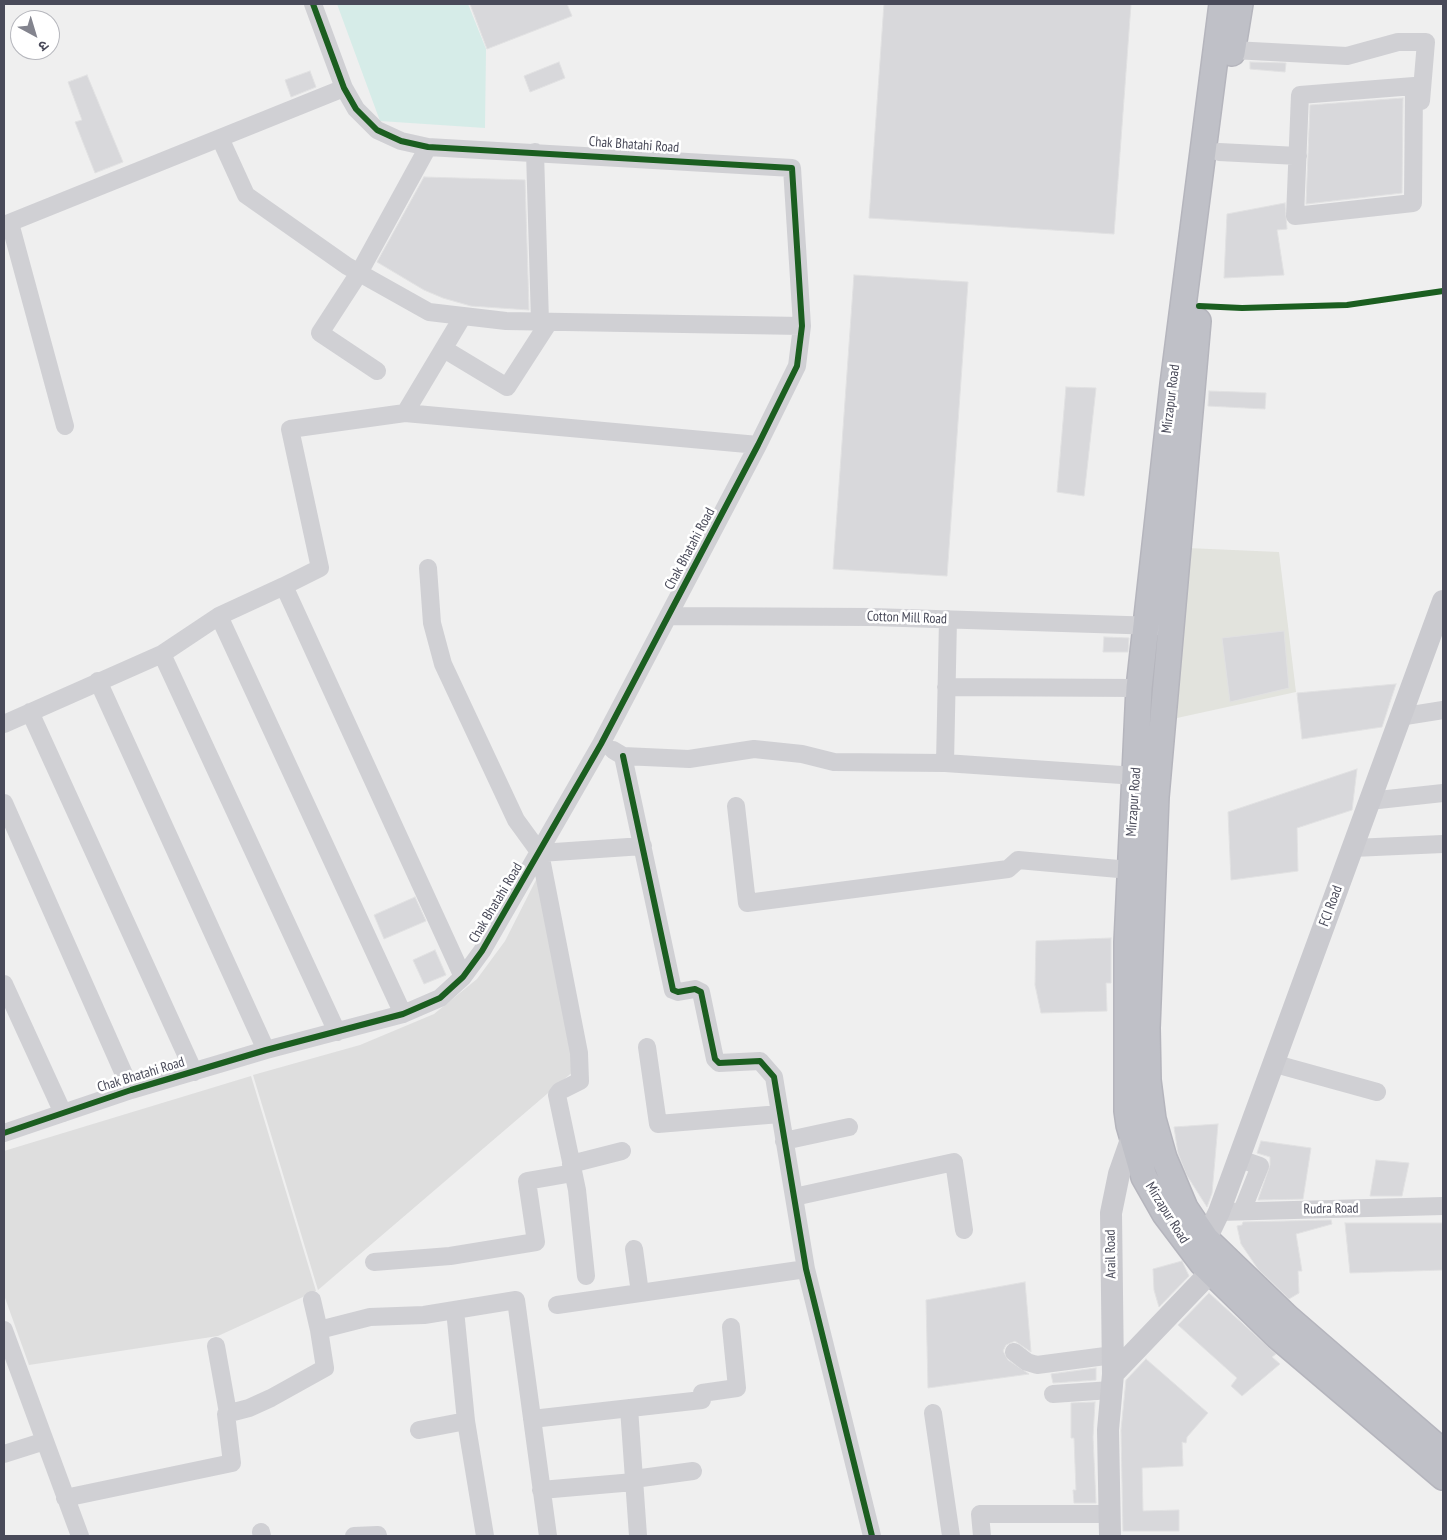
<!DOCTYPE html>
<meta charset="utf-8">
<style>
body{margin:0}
#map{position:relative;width:1447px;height:1540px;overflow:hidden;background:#efefef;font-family:"PT Sans Narrow","Noto Sans Devanagari",sans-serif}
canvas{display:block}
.frame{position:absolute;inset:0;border:5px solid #494a59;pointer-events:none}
.north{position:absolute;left:10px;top:10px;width:50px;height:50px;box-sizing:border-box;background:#fff;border:1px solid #b6b7bd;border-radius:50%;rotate:141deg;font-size:14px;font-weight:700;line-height:20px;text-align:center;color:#494a59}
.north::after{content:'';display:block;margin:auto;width:18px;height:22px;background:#83848e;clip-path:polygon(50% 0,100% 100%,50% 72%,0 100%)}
</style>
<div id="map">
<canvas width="1447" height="1540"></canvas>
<div class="frame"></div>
<div class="north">उ</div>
</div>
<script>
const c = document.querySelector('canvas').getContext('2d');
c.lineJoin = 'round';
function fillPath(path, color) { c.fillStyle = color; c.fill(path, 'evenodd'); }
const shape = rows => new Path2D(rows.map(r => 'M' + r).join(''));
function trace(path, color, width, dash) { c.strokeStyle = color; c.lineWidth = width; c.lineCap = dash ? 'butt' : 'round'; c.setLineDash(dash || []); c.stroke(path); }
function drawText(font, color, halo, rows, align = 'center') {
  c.font = font + ' "PT Sans Narrow",sans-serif'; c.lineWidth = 5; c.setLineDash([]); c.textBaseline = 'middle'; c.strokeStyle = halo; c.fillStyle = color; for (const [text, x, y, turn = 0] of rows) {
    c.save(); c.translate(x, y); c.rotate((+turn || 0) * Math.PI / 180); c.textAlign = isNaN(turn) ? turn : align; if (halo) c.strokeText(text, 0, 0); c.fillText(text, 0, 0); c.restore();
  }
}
fillPath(shape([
 [1187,548,1279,552,1296,692,1177,718]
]), '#e2e3dd');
fillPath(shape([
 [537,878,575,1070,318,1290,253,1075,360,1045,434,1014,477,979,505,941],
 [251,1076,316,1291,218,1336,29,1365,4,1295,4,1151]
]), '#dedede');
fillPath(shape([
 [337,4,468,4,486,49,485,128,380,121]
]), '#d6ece8');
const building = shape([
 [470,4,567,4,572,16,487,49,470,4],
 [884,4,1131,4,1114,234,869,218,884,4],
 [559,62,565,78,530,92,524,76,559,62],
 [1250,62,1286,63,1285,72,1250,69,1250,62],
 [310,71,316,87,291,97,285,80,310,71],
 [87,75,123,162,95,173,75,122,82,120,68,82,87,75],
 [1403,98,1402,193,1306,204,1310,105,1403,98],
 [424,177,525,180,529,310,471,306,443,298,424,290,377,262,424,177],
 [1285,203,1287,229,1277,230,1284,275,1224,278,1227,214,1285,203],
 [854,275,968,282,947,576,833,569,854,275],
 [1066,387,1096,388,1084,496,1057,492,1066,387],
 [1209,391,1266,393,1265,409,1208,406,1209,391],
 [1284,631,1289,688,1230,702,1222,638,1284,631],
 [1104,637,1129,638,1128,652,1103,652,1104,637],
 [1396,684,1382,727,1302,739,1297,693,1396,684],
 [1357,769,1352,810,1297,828,1298,871,1231,880,1228,812,1357,769],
 [415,897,426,921,384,939,374,915,415,897],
 [1111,938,1111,983,1106,983,1107,1011,1041,1013,1035,985,1036,941,1111,938],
 [435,950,446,975,424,984,413,960,435,950],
 [1218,1124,1212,1193,1207,1207,1186,1174,1178,1153,1174,1127,1218,1124],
 [1261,1141,1311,1148,1303,1199,1258,1200,1270,1165,1270,1157,1257,1153,1261,1141],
 [1376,1160,1409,1163,1402,1196,1370,1196,1376,1160],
 [1331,1220,1332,1224,1296,1234,1302,1271,1298,1271,1299,1293,1289,1299,1258,1269,1241,1244,1237,1226,1242,1225,1243,1222,1331,1220],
 [1345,1223,1443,1223,1443,1270,1350,1273,1345,1223],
 [1182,1261,1189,1276,1159,1307,1154,1290,1153,1269,1182,1261],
 [1025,1282,1031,1352,1015,1341,1006,1345,1003,1351,1008,1360,1029,1374,928,1388,926,1300,1025,1282],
 [1209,1293,1276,1354,1272,1357,1280,1364,1242,1396,1231,1386,1237,1378,1178,1325,1209,1293],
 [1146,1359,1208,1413,1187,1437,1186,1443,1182,1442,1183,1466,1142,1468,1143,1511,1179,1510,1179,1531,1123,1531,1121,1430,1126,1380,1146,1359],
 [1096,1368,1096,1380,1053,1383,1051,1374,1096,1368],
 [1095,1402,1093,1437,1096,1503,1074,1503,1073,1490,1076,1490,1074,1438,1071,1438,1071,1403,1095,1402]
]);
fillPath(building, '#d8d8db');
trace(building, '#e1e1e2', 1);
const highway = shape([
 [1222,4,1173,384,1139,688,1127,942,1127,1111,1129,1125,1144,1177,1165,1214,1202,1263,1277,1336,1443,1477],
 [1232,53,1240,4],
 [1198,321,1156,797,1147,1028,1148,1080,1153,1119,1164,1158,1185,1208,1206,1239,1287,1317,1443,1452]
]);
trace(highway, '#b5b5bd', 28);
trace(shape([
 [1233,50,1347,56,1398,42,1426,42,1421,101],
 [1414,86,1413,203,1295,216,1300,95,1414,86],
 [220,138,246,195,347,266,429,312,506,321,802,326],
 [535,152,540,322],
 [1219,152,1298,156],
 [10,223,65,426],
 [4,225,344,88],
 [444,349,507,387,549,322],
 [377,371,320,333,359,273,428,147],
 [405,413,463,316],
 [428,568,432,623,443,664,516,820,540,853,579,1053,580,1081,560,1091,557,1095,577,1190,586,1276],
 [284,586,320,568,290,429,405,413,758,445],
 [219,616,403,1014],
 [668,616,872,617,1158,626],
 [162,654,337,1032],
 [98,681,266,1050],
 [946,687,1139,688],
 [30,712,194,1072],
 [1399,717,1443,710],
 [4,724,162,654,219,616,284,586,463,977],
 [613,750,623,756,689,759,754,749,802,754,834,762,945,763,1136,776],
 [623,756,673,990,678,992,695,989,701,992,715,1059,719,1063,760,1061,774,1077,806,1269,872,1536],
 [945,763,948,619],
 [1369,801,1443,793],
 [4,803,131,1090],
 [736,806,747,903,1008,869,1018,860,1130,870],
 [1353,848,1443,844],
 [540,853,643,846],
 [4,984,63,1113],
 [647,1047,658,1124,780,1114],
 [1272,1063,1377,1092],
 [4,1133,131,1090,266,1050,403,1014,440,998,463,977,482,951,601,744,758,445,797,366,802,326,792,168,428,147,401,141,377,130,356,109,344,88,313,4],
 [784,1141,849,1127],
 [1237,1158,1260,1166,1242,1211],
 [571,1164,622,1151],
 [794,1197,954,1162,964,1230],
 [1219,1212,1443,1206],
 [634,1249,640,1293],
 [374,1262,450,1256,536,1242,527,1181,573,1173],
 [312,1300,319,1330],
 [557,1305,806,1269],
 [4,1330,80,1536],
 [216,1346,228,1413],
 [1014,1352,1027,1362,1037,1365,1113,1355],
 [1053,1394,1111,1390],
 [629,1408,638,1536],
 [933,1413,951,1536],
 [532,1419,702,1400,702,1393,737,1388,731,1327],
 [466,1421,485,1536],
 [419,1430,466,1421,455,1310],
 [4,1454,45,1441],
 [634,1479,693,1471],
 [541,1490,634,1482],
 [65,1498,232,1463,226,1414,249,1408,271,1398,325,1368,319,1330,370,1317,424,1315,516,1300,548,1536],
 [261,1532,262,1536],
 [354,1536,378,1535],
 [982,1536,980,1514,1110,1514]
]), '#d0d0d4', 18);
trace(shape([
 [1206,1239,1219,1212,1443,601],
 [1113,1374,1223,1259],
 [1110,1536,1108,1430,1113,1374,1111,1213,1119,1174,1132,1137]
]), '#cacacf', 22);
trace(highway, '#bfc0c7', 25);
trace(shape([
 [1199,306,1242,308,1347,305,1443,291],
 [623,756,673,990,678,992,695,989,701,992,715,1059,719,1063,760,1061,774,1077,806,1269,872,1536],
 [4,1133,131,1090,266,1050,403,1014,440,998,463,977,482,951,601,744,758,445,797,366,802,326,792,168,428,147,401,141,377,130,356,109,344,88,313,4]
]), '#1b5e20', 6);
drawText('14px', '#494a59', '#fff', [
 ["Chak Bhatahi Road",634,145,4],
 ["Mirzapur Road",1171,399,-83],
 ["Chak Bhatahi Road",690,549,-62],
 ["Cotton Mill Road",907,618,2],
 ["Mirzapur Road",1134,802,-86],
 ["Chak Bhatahi Road",496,903,-59],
 ["FCI Road",1331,906,-70],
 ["Chak Bhatahi Road",141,1075,-17],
 ["Rudra Road",1331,1209,-1],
 ["Mirzapur Road",1167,1213,58],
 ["Arail Road",1111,1254,-91]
]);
</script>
